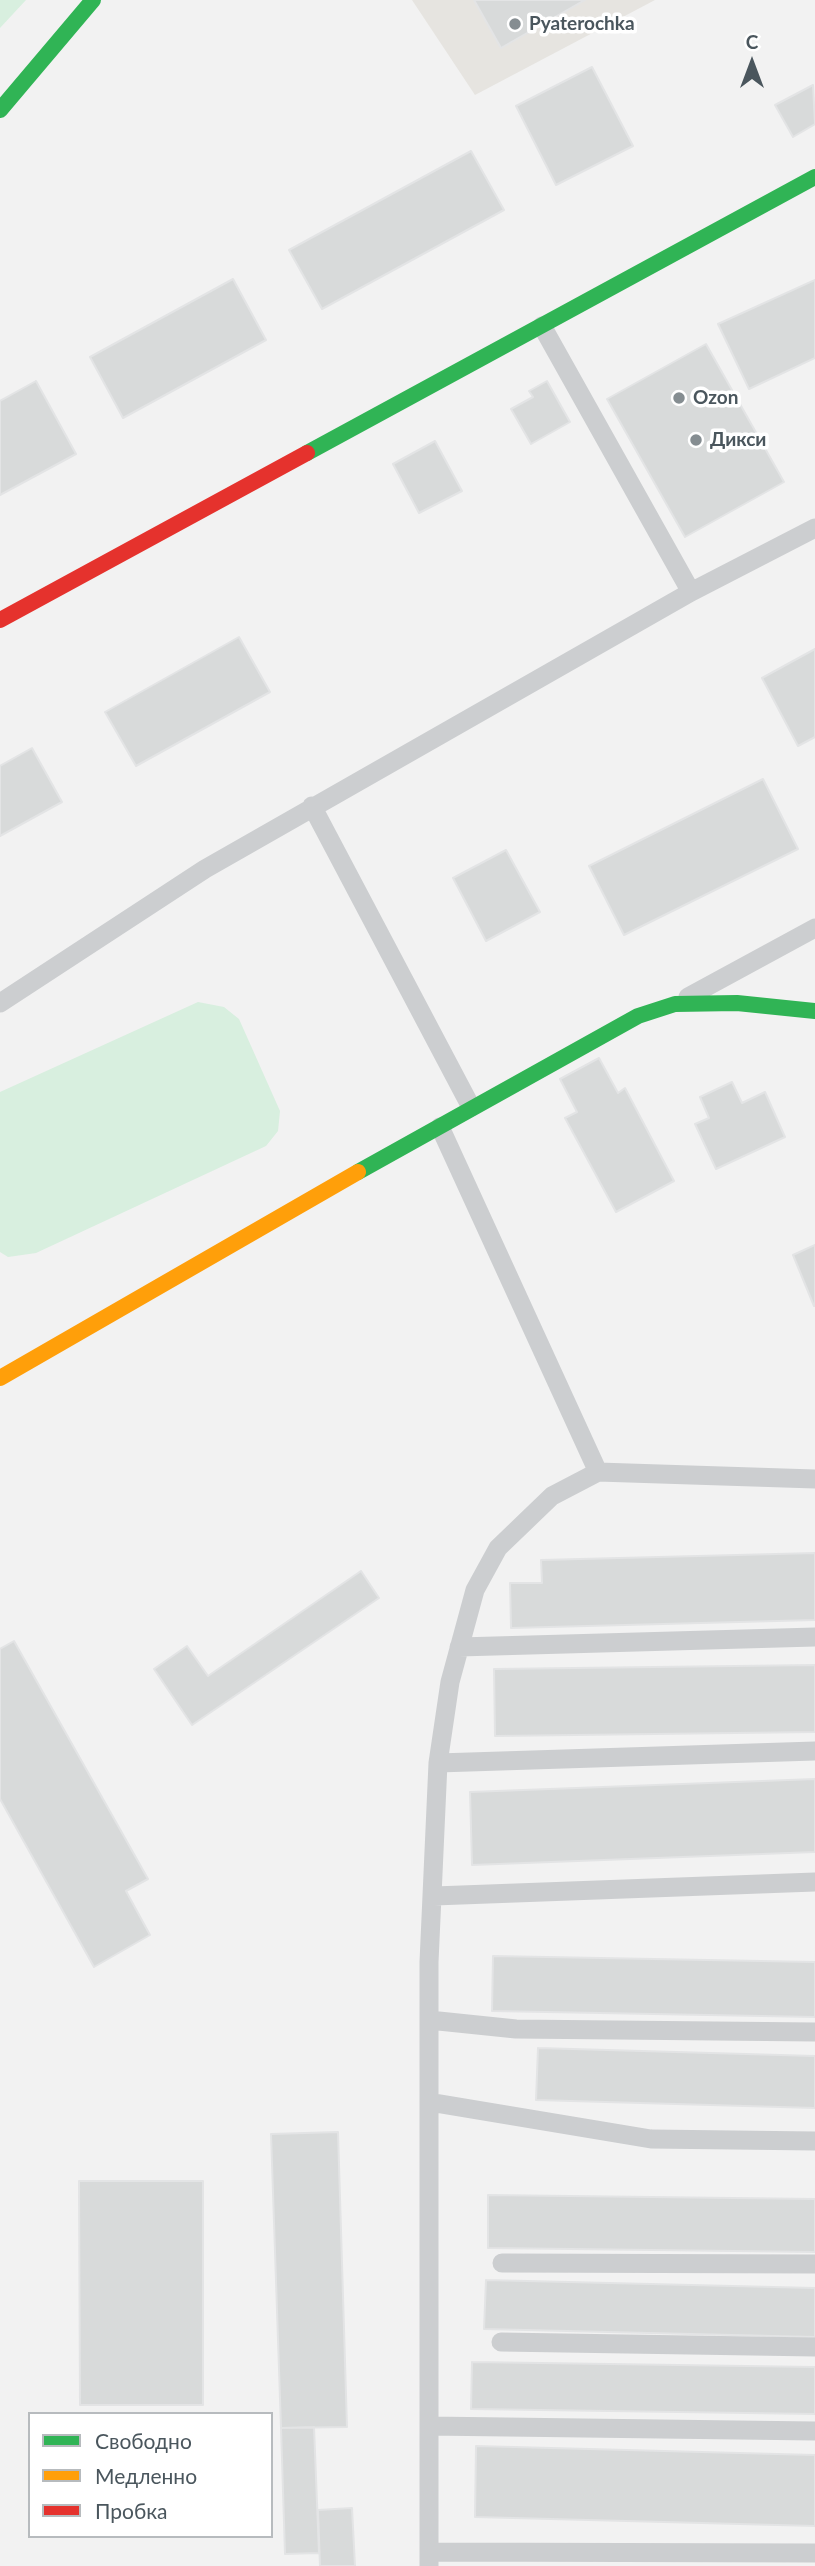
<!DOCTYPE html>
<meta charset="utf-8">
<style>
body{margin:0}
#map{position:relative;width:815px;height:2566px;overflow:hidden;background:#f2f2f2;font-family:Lato,sans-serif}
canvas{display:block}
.legend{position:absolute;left:28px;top:2412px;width:245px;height:126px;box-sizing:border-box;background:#fff;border:2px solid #b7bbbe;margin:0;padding:9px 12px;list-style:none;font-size:21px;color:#4a565d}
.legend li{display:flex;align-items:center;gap:14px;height:35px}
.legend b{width:35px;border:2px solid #b7bbbe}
.north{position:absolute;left:717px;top:28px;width:70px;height:70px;-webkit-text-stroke:5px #fff;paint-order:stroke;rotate:0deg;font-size:19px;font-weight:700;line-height:28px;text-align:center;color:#4a565d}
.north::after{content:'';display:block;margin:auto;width:24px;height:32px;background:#4a565d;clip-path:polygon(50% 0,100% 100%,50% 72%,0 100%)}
</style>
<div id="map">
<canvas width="815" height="2566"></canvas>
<ul class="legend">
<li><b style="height:9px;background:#30b455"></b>Свободно</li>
<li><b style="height:9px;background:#ff9f0a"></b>Медленно</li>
<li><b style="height:9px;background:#e5322d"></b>Пробка</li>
</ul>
<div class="north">С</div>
</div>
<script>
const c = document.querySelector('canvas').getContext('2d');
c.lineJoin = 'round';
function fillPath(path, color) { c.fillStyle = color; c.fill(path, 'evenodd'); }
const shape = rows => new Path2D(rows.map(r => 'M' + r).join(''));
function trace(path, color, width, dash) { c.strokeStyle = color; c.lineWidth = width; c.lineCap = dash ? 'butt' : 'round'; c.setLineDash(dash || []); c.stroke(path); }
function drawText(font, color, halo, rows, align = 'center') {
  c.font = font + ' Lato,sans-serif'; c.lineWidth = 7; c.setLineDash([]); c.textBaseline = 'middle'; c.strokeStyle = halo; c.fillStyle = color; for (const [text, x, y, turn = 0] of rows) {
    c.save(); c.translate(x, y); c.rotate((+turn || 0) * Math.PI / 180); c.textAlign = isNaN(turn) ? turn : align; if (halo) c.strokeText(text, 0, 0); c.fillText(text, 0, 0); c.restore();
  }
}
fillPath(shape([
 [412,0,655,0,475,95]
]), '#e6e4e0');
fillPath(shape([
 [0,0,26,0,0,28],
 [198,1002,224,1007,239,1019,280,1111,278,1131,266,1146,36,1253,8,1257,0,1252,0,1092]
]), '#d8efdf');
const building = shape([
 [474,0,585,0,501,48,474,0],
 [592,67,633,146,556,185,516,106,592,67],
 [813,85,815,124,793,137,775,105,813,85],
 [471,151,504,210,322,309,289,250,471,151],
 [233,279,266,340,123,418,90,357,233,279],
 [815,280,815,358,749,389,718,324,815,280],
 [706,344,784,482,685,537,607,399,706,344],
 [36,381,76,454,0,495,0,401,36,381],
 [547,381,570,422,531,444,511,409,533,397,529,391,547,381],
 [435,441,462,491,419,513,393,464,435,441],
 [239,637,270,692,136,766,105,712,239,637],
 [815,649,815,737,798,746,762,678,815,649],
 [32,748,62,802,0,836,0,766,32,748],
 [763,779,798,849,624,935,589,866,763,779],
 [506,850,540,912,486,941,453,878,506,850],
 [599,1058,618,1093,625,1088,674,1181,616,1212,565,1118,577,1112,560,1079,599,1058],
 [732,1082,742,1103,765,1092,785,1137,716,1169,695,1124,709,1118,700,1097,732,1082],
 [815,1245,815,1306,814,1306,793,1255,815,1245],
 [815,1553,815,1620,511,1628,510,1583,542,1583,541,1560,815,1553],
 [361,1571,379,1598,192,1725,154,1669,187,1646,208,1676,361,1571],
 [14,1641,148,1879,126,1891,150,1935,94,1967,0,1799,0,1649,14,1641],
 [815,1665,815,1732,495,1736,494,1669,815,1665],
 [815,1779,815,1852,472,1865,470,1792,815,1779],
 [493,1956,815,1962,815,2017,492,2011,493,1956],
 [538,2048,815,2056,815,2108,536,2100,538,2048],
 [338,2132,347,2427,281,2428,271,2134,338,2132],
 [79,2181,203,2181,203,2405,80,2405,79,2181],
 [488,2195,815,2199,815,2252,488,2248,488,2195],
 [486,2280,815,2288,815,2337,484,2329,486,2280],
 [472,2362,815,2367,815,2414,471,2409,472,2362],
 [314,2427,319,2553,285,2554,281,2428,314,2427],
 [476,2446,815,2455,815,2526,475,2517,476,2446],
 [352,2508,355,2566,320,2566,318,2510,352,2508]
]);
fillPath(building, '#d8dada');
trace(building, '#e3e4e5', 2);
trace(shape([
 [542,326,691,592],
 [312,806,471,1107],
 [688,997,815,928],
 [0,1003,205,869,691,592,815,528],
 [440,1127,598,1472],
 [459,1647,815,1637],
 [438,1763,815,1751],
 [434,1896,815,1882],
 [429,2020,516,2029,815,2032],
 [429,2102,651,2139,815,2141],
 [502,2263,815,2264],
 [501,2342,815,2347],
 [429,2426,815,2431],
 [429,2552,815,2553],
 [429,2566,429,1962,438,1763,450,1682,475,1590,498,1548,552,1496,598,1472,815,1479]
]), '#ccced0', 19);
trace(shape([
 [0,110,93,0],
 [307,453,815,177],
 [358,1172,638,1016,675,1004,737,1003,815,1011]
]), '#30b455', 16);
trace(shape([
 [0,1378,358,1172]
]), '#ff9f0a', 16);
trace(shape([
 [0,620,307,453]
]), '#e5322d', 16);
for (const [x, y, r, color] of [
 [515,24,7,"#858d91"],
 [679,398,7,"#858d91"],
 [696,440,7,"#858d91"]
]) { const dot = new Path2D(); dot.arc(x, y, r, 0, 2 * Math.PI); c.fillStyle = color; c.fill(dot); trace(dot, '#fff', 2.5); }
drawText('bold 19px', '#4a565d', '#fff', [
 ["Pyaterochka",529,24],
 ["Ozon",693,398],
 ["Дикси",710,440]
], 'left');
</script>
